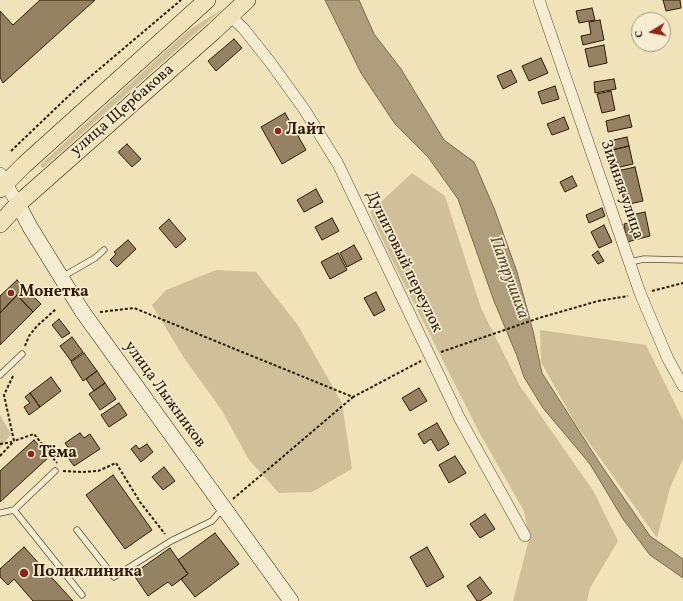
<!DOCTYPE html>
<meta charset="utf-8">
<style>
body{margin:0}
#map{position:relative;width:683px;height:601px;overflow:hidden;background:#f0e2b9;font-family:Vollkorn,serif}
canvas{display:block}
.north{position:absolute;left:631px;top:12px;width:40px;height:40px;box-sizing:border-box;background:#f5ecd2;border:1px solid #a6987f;border-radius:50%;rotate:260deg;font-size:11px;font-weight:700;line-height:16px;text-align:center;color:#301a03}
.north::after{content:'';display:block;margin:auto;width:14px;height:18px;background:#8f2418;clip-path:polygon(50% 0,100% 100%,50% 72%,0 100%)}
</style>
<div id="map">
<canvas width="683" height="601"></canvas>
<div class="north">С</div>
</div>
<script>
const c = document.querySelector('canvas').getContext('2d');
c.lineJoin = 'round';
function fillPath(path, color) { c.fillStyle = color; c.fill(path, 'evenodd'); }
const shape = rows => new Path2D(rows.map(r => 'M' + r).join(''));
function trace(path, color, width, dash) { c.strokeStyle = color; c.lineWidth = width; c.lineCap = dash ? 'butt' : 'round'; c.setLineDash(dash || []); c.stroke(path); }
function drawText(font, color, halo, rows, align = 'center') {
  c.font = font + ' Vollkorn,serif'; c.lineWidth = 3.5; c.setLineDash([]); c.textBaseline = 'middle'; c.strokeStyle = halo; c.fillStyle = color; for (const [text, x, y, turn = 0] of rows) {
    c.save(); c.translate(x, y); c.rotate((+turn || 0) * Math.PI / 180); c.textAlign = isNaN(turn) ? turn : align; if (halo) c.strokeText(text, 0, 0); c.fillText(text, 0, 0); c.restore();
  }
}
fillPath(shape([
 [224,8,43,168,40,165,189,30],
 [412,173,445,196,481,308,520,386,594,492,618,541,590,588,587,601,513,601,529,539,524,511,479,432,390,256,370,212],
 [216,270,256,272,297,324,342,403,352,469,312,492,279,493,249,460,221,409,184,358,152,305,166,290],
 [540,330,646,345,683,420,683,459,670,488,657,538,575,423,541,362],
 [0,415,11,434,0,448]
]), '#cfc09a');
const water = shape([
 [325,0,359,0,374,34,401,69,444,140,474,162,494,208,517,272,533,331,542,373,599,462,650,536,683,559,683,578,650,555,623,519,590,464,543,408,524,377,517,356,494,301,458,199,428,157,395,124,361,73,325,0]
]);
fillPath(water, '#af9e7b');
trace(water, '#7c694b', 1);
const building = shape([
 [40,0,95,0,3,83,0,77,0,11,13,25,40,0],
 [663,0,680,0,681,8,666,11,663,0],
 [592,8,595,20,579,23,576,11,592,8],
 [600,20,604,40,583,45,581,36,591,34,589,22,600,20],
 [234,39,242,48,216,71,208,61,234,39],
 [604,45,607,63,589,67,585,49,604,45],
 [541,58,548,73,529,81,522,66,541,58],
 [511,70,517,82,503,89,497,76,511,70],
 [614,79,616,89,595,93,594,82,614,79],
 [555,86,559,99,542,104,538,92,555,86],
 [611,91,615,110,602,113,597,94,611,91],
 [285,113,306,150,282,164,261,127,285,113],
 [629,115,632,127,608,132,606,121,629,115],
 [564,117,569,129,552,135,547,124,564,117],
 [627,137,629,146,612,150,609,141,627,137],
 [127,144,141,159,132,167,118,152,127,144],
 [629,146,633,164,616,168,612,150,629,146],
 [635,167,643,201,625,205,617,171,635,167],
 [572,176,577,186,565,192,560,182,572,176],
 [316,189,323,202,304,212,297,200,316,189],
 [602,208,605,216,589,223,586,215,602,208],
 [645,212,650,236,627,242,624,224,632,222,631,215,645,212],
 [332,218,339,231,322,240,315,227,332,218],
 [169,219,186,239,176,248,159,228,169,219],
 [604,225,612,242,599,248,591,232,604,225],
 [128,240,136,249,117,267,110,260,116,254,114,252,128,240],
 [354,245,362,259,347,267,340,253,354,245],
 [598,251,604,261,598,264,592,255,598,251],
 [338,253,347,270,330,279,321,262,338,253],
 [17,280,41,304,33,312,17,295,0,313,0,296,17,280],
 [376,292,385,310,374,316,364,298,376,292],
 [17,295,33,312,0,345,0,313,17,295],
 [59,319,70,333,62,338,52,325,59,319],
 [72,337,83,352,71,361,60,346,72,337],
 [84,353,97,371,83,381,71,362,84,353],
 [97,371,105,383,94,391,86,379,97,371],
 [51,377,61,391,40,407,30,393,51,377],
 [105,383,116,399,100,410,89,394,105,383],
 [419,388,427,401,410,411,402,398,419,388],
 [30,393,40,407,29,415,24,407,30,403,25,397,30,393],
 [119,403,127,415,109,427,101,415,119,403],
 [437,423,449,444,438,451,431,439,424,444,418,434,437,423],
 [80,433,84,438,90,434,100,449,74,466,64,452,69,449,65,443,80,433],
 [34,440,49,457,0,502,0,471,34,440],
 [147,444,153,452,141,462,131,449,136,445,139,449,147,444],
 [455,456,466,473,449,483,439,465,455,456],
 [164,467,175,481,163,490,152,477,164,467],
 [113,475,152,530,125,549,86,495,113,475],
 [485,514,495,529,480,538,470,524,485,514],
 [215,533,239,564,195,597,181,579,188,574,178,560,215,533],
 [24,547,73,601,33,601,14,579,8,585,0,577,0,569,24,547],
 [427,547,444,577,427,587,410,557,427,547],
 [170,548,188,574,172,586,168,582,148,596,133,574,170,548],
 [480,577,492,593,480,601,477,601,467,586,480,577]
]);
fillPath(building, '#948262');
trace(building, '#301a03', 1);
const service = shape([
 [630,262,644,259,683,260],
 [62,277,95,258,104,250],
 [0,375,22,354],
 [14,510,55,471],
 [0,513,14,510,82,595],
 [77,530,114,577,171,541,212,521,223,508]
]);
const minor = shape([
 [539,0,640,293,668,359,683,386],
 [230,16,243,28,270,62,304,109,338,164,460,419,525,536]
]);
const tertiary = shape([
 [0,174,18,204]
]);
const secondary = shape([
 [18,204,30,227,82,311,291,601]
]);
const primary = shape([
 [0,189,24,165,207,0],
 [0,224,18,204,214,31,247,0]
]);
trace(service, '#604c30', 7);
trace(minor, '#604c30', 12);
trace(tertiary, '#604c30', 14);
trace(secondary, '#301a03', 16);
trace(primary, '#301a03', 18);
trace(shape([
 [11,151,78,87,181,0],
 [652,291,683,283],
 [100,312,134,308,353,397,421,361],
 [25,346,29,336,37,326,56,309],
 [441,352,539,318,598,301,628,296],
 [13,376,4,395,14,441,34,434,57,463],
 [0,444,12,442],
 [0,456,14,441],
 [63,471,81,472,98,471,116,463,140,502,165,534],
 [233,499,353,397]
]), '#301a03', 2, [3, 2]);
trace(service, '#f5ecd2', 5.5);
trace(minor, '#f5ecd2', 11);
trace(tertiary, '#f5ecd2', 13);
trace(secondary, '#f5ecd2', 15);
trace(primary, '#f0e2b9', 17);
for (const [x, y, r, color] of [
 [278,131,4,"#8f2418"],
 [11,293,4,"#8f2418"],
 [31,454,4,"#8f2418"],
 [24,573,5,"#8f2418"]
]) { const dot = new Path2D(); dot.arc(x, y, r, 0, 2 * Math.PI); c.fillStyle = color; c.fill(dot); trace(dot, '#f5ecd2', 1.5); }
drawText('16px', '#301a03', '#f5ecd2', [
 ["улица Щербакова",123,111,-41],
 ["Зимняя улица",621,190,71],
 ["Дунитовый переулок",403,262,64],
 ["улица Лыжников",164,395,54]
]);
drawText('bold 16px', '#301a03', '#f5ecd2', [
 ["Лайт",286,131],
 ["Монетка",19,293],
 ["Тёма",39,454],
 ["Поликлиника",33,573]
], 'left');
drawText('italic 17px', '#634f33', '#f5ecd2', [
 ["Патрушиха",508,278,70]
]);
</script>
